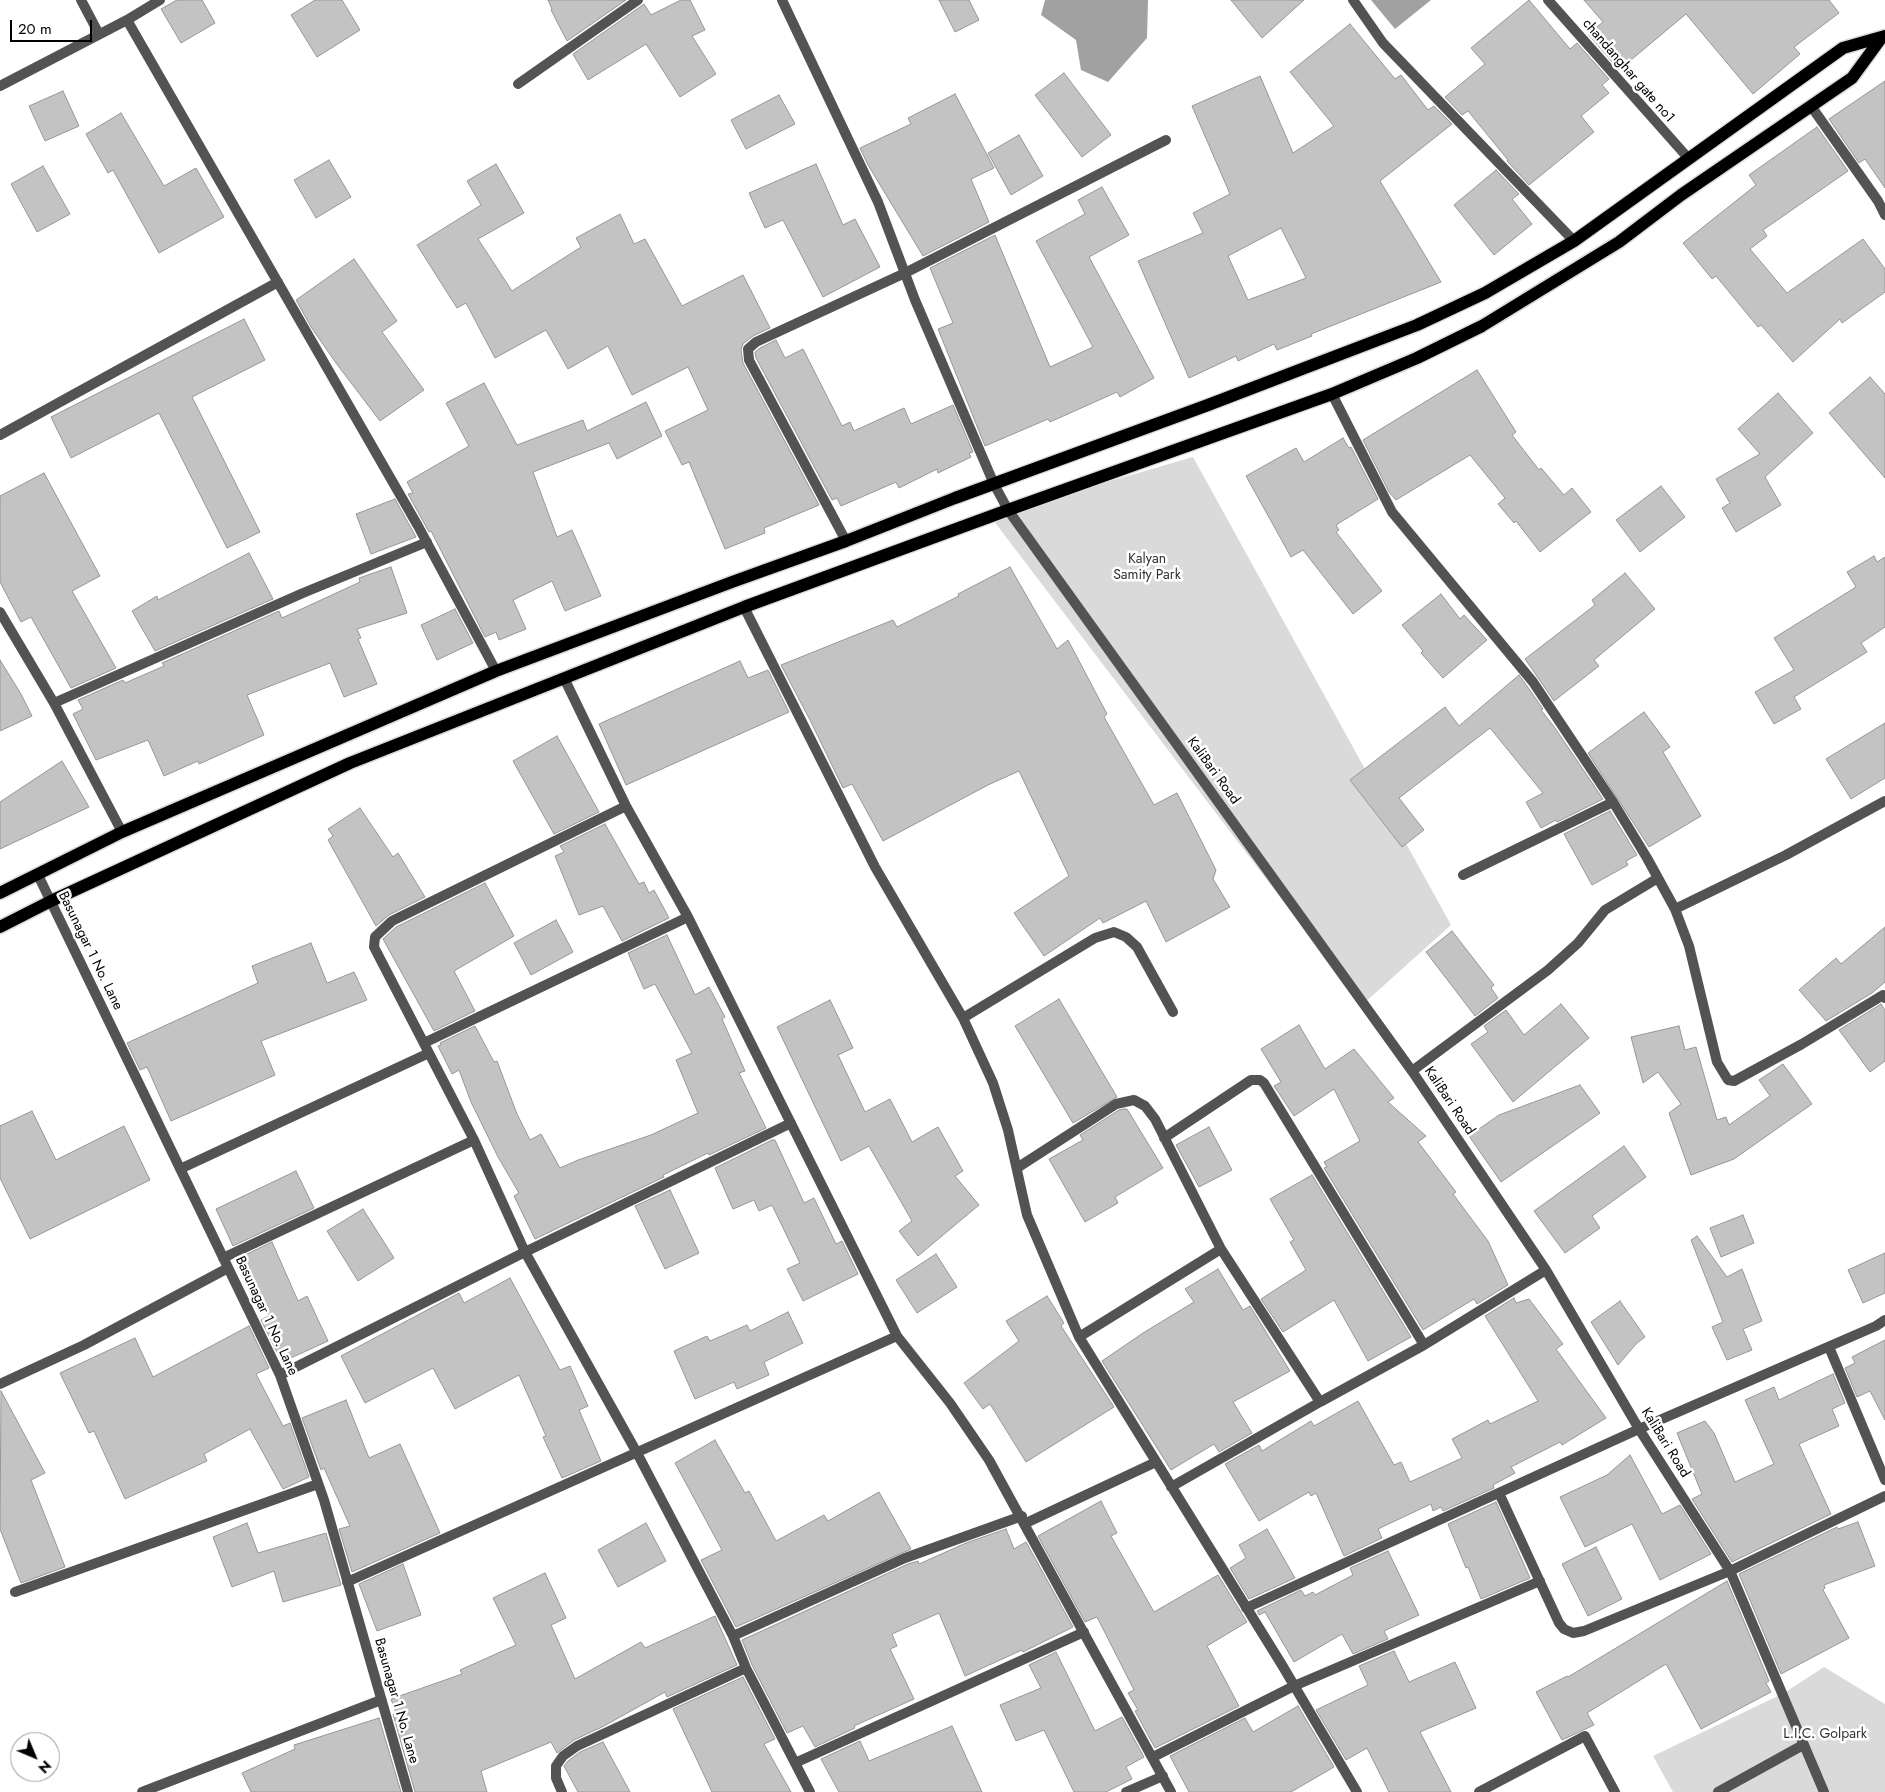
<!DOCTYPE html>
<style>
body{margin:0}
#map{position:relative;width:1885px;height:1792px;overflow:hidden;background:#fff;font-family:Jost,sans-serif}
canvas{display:block}
.north{position:absolute;left:10px;top:1732px;width:50px;height:50px;box-sizing:border-box;background:#fff;border:1px solid #999;border-radius:50%;rotate:135deg;font-size:14px;font-weight:700;line-height:20px;text-align:center;color:#000}
.north::after{content:'';display:block;margin:auto;width:18px;height:22px;background:#000;clip-path:polygon(50% 0,100% 100%,50% 72%,0 100%)}
.scale{position:absolute;left:10px;top:20px;width:82px;height:22px;box-sizing:border-box;border:2px solid #000;border-top:0;padding-left:6px;font-size:15px;line-height:18px;white-space:nowrap;color:#000;-webkit-text-stroke:4px #fff;paint-order:stroke}
</style>
<div id="map">
<canvas width="1885" height="1792"></canvas>
<div class="north">N</div>
<div class="scale">20 m</div>
</div>
<script>
const c = document.querySelector('canvas').getContext('2d');
c.lineJoin = 'round';
function fillPath(path, color) { c.fillStyle = color; c.fill(path, 'evenodd'); }
const shape = rows => new Path2D(rows.map(r => 'M' + r).join(''));
function trace(path, color, width, dash) { c.strokeStyle = color; c.lineWidth = width; c.lineCap = dash ? 'butt' : 'round'; c.setLineDash(dash || []); c.stroke(path); }
function drawText(font, color, halo, rows, align = 'center') {
  c.font = font + ' Jost,sans-serif'; c.lineWidth = 5; c.setLineDash([]); c.textBaseline = 'middle'; c.strokeStyle = halo; c.fillStyle = color; for (const [text, x, y, turn = 0] of rows) {
    c.save(); c.translate(x, y); c.rotate((+turn || 0) * Math.PI / 180); c.textAlign = isNaN(turn) ? turn : align; if (halo) c.strokeText(text, 0, 0); c.fillText(text, 0, 0); c.restore();
  }
}
fillPath(shape([
 [1193,457,1451,925,1362,1005,990,516],
 [1824,1667,1885,1704,1885,1792,1673,1792,1653,1756,1784,1693]
]), '#dadada');
fillPath(shape([
 [1045,0,1148,0,1147,38,1108,82,1081,70,1076,40,1041,15],
 [1371,0,1431,0,1395,29]
]), '#a1a1a1');
const building = shape([
 [177,0,202,0,215,23,181,43,161,9,177,0],
 [315,0,342,0,360,30,317,57,291,15,315,0],
 [548,0,626,0,567,41,551,10,552,9,548,0],
 [681,0,690,0,705,30,692,36,716,74,680,97,646,44,588,80,573,54,644,4,651,15,681,0],
 [939,0,969,0,979,20,955,32,939,0],
 [1231,0,1304,0,1262,38,1231,0],
 [1529,0,1570,49,1577,43,1609,79,1602,85,1609,93,1581,116,1594,132,1529,185,1507,161,1508,160,1468,111,1462,115,1445,97,1485,64,1471,48,1529,0],
 [1584,0,1829,0,1839,13,1794,47,1800,54,1753,94,1686,14,1619,70,1588,34,1603,22,1584,0],
 [1350,24,1395,79,1401,75,1428,110,1434,106,1452,124,1380,181,1441,282,1311,334,1312,336,1277,350,1274,344,1238,361,1236,356,1189,378,1138,261,1203,233,1193,213,1230,194,1192,106,1260,76,1293,153,1334,126,1290,72,1350,24],
 [1281,228,1306,278,1248,300,1228,256,1281,228],
 [1064,73,1111,135,1082,157,1035,95,1064,73],
 [1885,81,1885,188,1865,159,1859,163,1829,119,1885,81],
 [63,91,79,126,45,141,29,106,63,91],
 [955,94,994,168,971,179,989,222,923,256,868,165,860,148,911,124,908,118,955,94],
 [779,95,795,124,746,149,731,120,779,95],
 [121,113,164,186,196,168,224,217,159,253,113,170,108,173,86,134,121,113],
 [1817,127,1848,171,1763,230,1767,236,1750,249,1787,293,1863,239,1885,269,1885,292,1842,323,1840,319,1793,362,1761,325,1758,327,1716,276,1712,279,1683,243,1756,185,1749,175,1817,127],
 [1019,135,1043,176,1011,195,988,153,1019,135],
 [329,160,351,197,316,218,294,180,329,160],
 [496,164,524,213,478,239,512,291,581,247,576,238,620,214,634,244,645,239,682,306,743,275,770,328,753,336,743,344,741,350,743,363,819,505,764,528,765,533,725,549,689,462,682,465,665,431,708,410,688,367,632,395,608,346,568,369,546,330,495,358,466,303,457,308,417,245,481,205,467,181,496,164],
 [816,164,843,225,855,219,880,267,823,297,783,220,765,228,749,193,816,164],
 [43,166,70,214,37,232,11,184,43,166],
 [1496,170,1519,194,1512,199,1532,224,1494,255,1454,205,1496,170],
 [1102,187,1129,235,1089,257,1154,378,1120,397,1117,392,1050,422,1048,419,985,446,938,329,953,323,930,268,995,235,1050,367,1093,347,1036,241,1085,214,1078,200,1102,187],
 [354,259,397,321,382,332,424,390,380,421,336,363,311,327,296,300,354,259],
 [244,319,265,360,192,397,260,532,227,548,159,413,71,458,51,417,244,319],
 [776,340,785,358,803,349,842,426,850,422,854,431,904,408,911,424,953,405,973,452,969,453,971,457,938,473,937,469,899,488,896,482,841,506,837,498,832,500,756,358,755,352,760,348,776,340],
 [1477,370,1516,432,1512,435,1539,470,1541,468,1564,495,1572,488,1591,512,1540,552,1516,521,1514,523,1498,504,1505,498,1470,455,1396,500,1389,492,1363,440,1477,370],
 [1870,377,1885,394,1885,478,1829,413,1870,377],
 [484,383,517,445,583,420,587,431,646,402,662,436,617,459,609,443,533,472,557,537,572,530,601,596,565,611,552,581,513,600,526,629,499,640,496,632,485,637,431,531,429,532,408,494,413,493,407,482,469,446,446,403,484,383],
 [1778,393,1813,433,1765,477,1781,505,1736,532,1722,508,1730,503,1716,479,1760,454,1738,429,1778,393],
 [1343,438,1349,448,1351,447,1378,499,1336,525,1339,530,1336,532,1382,591,1353,614,1303,550,1291,557,1246,476,1296,448,1304,462,1343,438],
 [44,473,100,576,72,591,116,668,71,688,31,617,21,622,0,582,0,496,44,473],
 [1661,486,1685,517,1640,552,1616,520,1661,486],
 [395,499,416,537,371,554,356,514,395,499],
 [249,553,273,599,155,651,132,611,157,596,158,600,249,553],
 [1874,556,1877,562,1885,557,1885,627,1861,643,1867,652,1794,697,1801,709,1774,724,1755,692,1794,670,1774,638,1856,587,1847,572,1874,556],
 [391,567,407,613,357,629,361,638,358,639,377,684,344,697,330,663,247,695,264,735,199,764,198,761,164,776,148,740,96,760,73,714,83,709,78,700,123,680,125,683,164,666,162,663,279,611,282,618,360,582,359,578,391,567],
 [1010,567,1057,649,1068,640,1107,714,1104,717,1154,805,1177,793,1216,870,1213,879,1230,907,1166,942,1146,901,1103,923,1100,918,1044,956,1014,913,1069,876,1019,771,988,785,883,841,852,784,843,788,810,720,781,665,893,620,897,627,959,596,958,594,1010,567],
 [1625,573,1655,609,1594,660,1599,666,1554,701,1525,659,1595,605,1592,600,1625,573],
 [1441,594,1460,619,1464,615,1487,640,1443,678,1421,653,1423,651,1402,625,1441,594],
 [455,609,473,643,437,660,421,625,455,609],
 [0,660,21,694,32,716,0,731,0,660],
 [740,661,748,678,768,670,789,712,626,785,599,724,740,661],
 [1519,675,1527,686,1543,709,1541,710,1555,728,1603,799,1557,822,1556,820,1541,828,1526,802,1543,793,1490,728,1399,798,1424,830,1402,847,1350,780,1445,707,1459,726,1519,675],
 [1644,712,1670,747,1663,752,1701,816,1649,847,1588,753,1644,712],
 [1885,723,1885,778,1851,799,1826,759,1885,723],
 [557,736,599,812,554,834,513,761,557,736],
 [62,761,89,807,0,849,0,802,62,761],
 [360,808,393,857,398,853,425,897,389,915,376,926,328,840,333,836,328,829,360,808],
 [1610,811,1637,855,1626,861,1628,865,1592,885,1564,834,1610,811],
 [605,824,639,884,644,882,649,893,654,890,669,918,622,941,603,906,579,915,555,856,564,852,560,846,605,824],
 [485,883,514,936,454,971,475,1011,434,1031,383,939,396,927,485,883],
 [556,920,573,952,531,975,514,943,556,920],
 [1885,927,1885,982,1872,993,1826,1021,1799,990,1836,958,1841,964,1885,927],
 [1452,931,1494,985,1491,988,1498,998,1475,1016,1426,952,1452,931],
 [667,935,695,995,709,987,725,1017,722,1019,745,1071,739,1073,766,1128,709,1155,708,1153,663,1175,664,1177,535,1239,514,1196,519,1193,498,1157,471,1102,459,1070,452,1074,438,1046,441,1045,440,1043,475,1026,494,1062,497,1061,517,1114,530,1140,541,1134,560,1168,578,1160,651,1135,698,1113,676,1060,692,1053,655,984,644,989,628,953,667,935],
 [311,943,327,983,354,972,367,1000,261,1041,275,1075,171,1121,147,1067,140,1070,127,1043,258,983,252,966,311,943],
 [1059,999,1117,1097,1073,1123,1015,1026,1059,999],
 [830,1000,853,1048,838,1055,865,1112,890,1099,912,1142,938,1127,963,1171,955,1176,979,1205,918,1256,899,1231,912,1221,869,1146,841,1161,777,1027,830,1000],
 [1561,1004,1589,1038,1513,1102,1471,1044,1488,1032,1484,1026,1506,1010,1524,1035,1561,1004],
 [1881,1004,1885,1010,1885,1061,1870,1072,1839,1030,1881,1004],
 [1299,1025,1325,1069,1354,1049,1394,1098,1388,1102,1426,1136,1418,1142,1456,1192,1453,1194,1488,1241,1508,1285,1477,1304,1474,1299,1423,1330,1324,1168,1327,1167,1324,1162,1360,1141,1334,1089,1294,1116,1274,1086,1281,1082,1261,1049,1299,1025],
 [1679,1026,1685,1050,1696,1047,1717,1120,1726,1117,1729,1125,1770,1096,1759,1080,1783,1064,1812,1104,1734,1159,1691,1175,1669,1113,1681,1104,1658,1072,1643,1083,1631,1037,1679,1026],
 [1580,1085,1600,1113,1501,1182,1469,1136,1499,1115,1580,1085],
 [1124,1109,1127,1109,1163,1168,1115,1197,1118,1203,1085,1222,1049,1159,1083,1140,1080,1135,1119,1110,1124,1109],
 [32,1111,56,1160,124,1126,150,1180,30,1239,0,1178,0,1126,32,1111],
 [1209,1127,1232,1170,1199,1187,1176,1145,1209,1127],
 [772,1140,775,1140,804,1203,814,1198,836,1244,842,1241,858,1274,803,1301,787,1269,800,1263,772,1205,759,1211,754,1200,733,1209,715,1168,772,1140],
 [1624,1146,1646,1177,1592,1216,1600,1228,1565,1253,1534,1211,1624,1146],
 [296,1171,314,1208,233,1246,216,1209,296,1171],
 [1312,1175,1411,1337,1368,1361,1334,1300,1283,1332,1261,1299,1306,1270,1290,1242,1294,1240,1270,1199,1312,1175],
 [670,1190,699,1253,665,1269,635,1206,670,1190],
 [363,1209,394,1258,358,1281,327,1231,363,1209],
 [1743,1215,1754,1243,1721,1257,1710,1228,1743,1215],
 [1697,1236,1727,1277,1742,1269,1762,1321,1743,1329,1752,1350,1727,1360,1712,1327,1723,1322,1691,1240,1697,1236],
 [272,1242,298,1301,307,1296,328,1341,282,1362,261,1320,269,1316,243,1256,272,1242],
 [1885,1253,1885,1293,1863,1303,1848,1270,1885,1253],
 [936,1254,957,1287,917,1313,896,1280,936,1254],
 [1218,1269,1243,1310,1250,1306,1290,1371,1233,1402,1252,1433,1219,1452,1214,1444,1171,1470,1102,1361,1143,1333,1194,1302,1185,1289,1218,1269],
 [510,1278,560,1370,570,1366,588,1406,579,1410,601,1461,562,1478,543,1437,546,1436,519,1375,455,1409,433,1368,365,1403,341,1356,459,1293,464,1303,510,1278],
 [1047,1296,1064,1323,1061,1326,1114,1407,1026,1462,990,1404,983,1409,964,1383,1019,1341,1006,1321,1047,1296],
 [1514,1298,1516,1303,1529,1299,1563,1344,1556,1349,1606,1418,1562,1445,1560,1442,1511,1467,1515,1473,1493,1485,1494,1488,1443,1511,1441,1507,1433,1511,1431,1504,1378,1529,1382,1538,1344,1556,1316,1493,1311,1496,1309,1492,1259,1521,1225,1464,1259,1445,1262,1451,1311,1421,1314,1426,1358,1401,1394,1465,1401,1462,1410,1482,1462,1458,1452,1439,1488,1420,1490,1424,1538,1401,1485,1316,1514,1298],
 [1620,1301,1645,1337,1637,1343,1618,1365,1591,1322,1620,1301],
 [788,1312,803,1343,764,1362,769,1375,737,1389,734,1382,695,1399,674,1351,707,1336,710,1341,747,1325,750,1331,788,1312],
 [249,1326,269,1368,256,1374,283,1426,290,1423,309,1477,283,1489,250,1429,204,1454,207,1461,125,1499,94,1431,89,1433,60,1373,135,1338,153,1377,249,1326],
 [1885,1340,1885,1420,1870,1391,1857,1397,1845,1368,1855,1363,1852,1357,1885,1340],
 [1833,1374,1845,1403,1832,1409,1839,1426,1799,1444,1831,1514,1732,1562,1692,1499,1702,1494,1677,1433,1705,1421,1714,1433,1735,1482,1774,1464,1745,1400,1774,1387,1779,1400,1833,1374],
 [1,1391,45,1473,31,1480,65,1567,21,1583,0,1529,1,1391],
 [346,1400,369,1458,400,1444,440,1533,352,1572,339,1529,350,1526,324,1468,321,1470,302,1418,346,1400],
 [715,1440,745,1493,749,1491,776,1541,824,1515,828,1521,879,1492,911,1549,736,1627,701,1560,722,1550,675,1463,715,1440],
 [1630,1455,1662,1514,1680,1505,1711,1554,1660,1580,1632,1524,1585,1547,1560,1497,1607,1475,1630,1455],
 [1101,1501,1117,1533,1111,1536,1154,1612,1218,1575,1247,1622,1207,1646,1239,1706,1155,1748,1135,1711,1138,1710,1128,1693,1134,1690,1097,1617,1085,1622,1038,1536,1101,1501],
 [1496,1502,1530,1578,1481,1599,1468,1567,1466,1568,1448,1524,1496,1502],
 [1858,1522,1875,1566,1824,1585,1825,1588,1823,1590,1849,1638,1781,1674,1739,1574,1837,1527,1838,1529,1858,1522],
 [247,1523,258,1553,326,1533,341,1585,283,1602,274,1571,232,1587,213,1537,247,1523],
 [646,1523,666,1561,618,1587,598,1550,646,1523],
 [1006,1529,1014,1549,1026,1542,1073,1627,1023,1652,1022,1650,965,1676,939,1613,892,1634,897,1646,890,1649,914,1699,854,1726,855,1728,815,1747,803,1726,787,1733,752,1665,742,1640,908,1564,918,1561,919,1564,966,1543,1006,1529],
 [1267,1529,1295,1578,1249,1599,1230,1568,1246,1558,1239,1545,1267,1529],
 [1596,1547,1622,1599,1588,1616,1562,1564,1596,1547],
 [1388,1551,1419,1615,1384,1631,1388,1639,1353,1654,1342,1634,1294,1662,1265,1612,1259,1615,1257,1611,1301,1590,1305,1596,1313,1592,1315,1595,1353,1575,1350,1568,1388,1551],
 [403,1564,421,1615,377,1631,359,1584,403,1564],
 [545,1573,566,1618,551,1625,575,1679,641,1642,645,1648,715,1616,737,1665,667,1697,665,1692,604,1726,574,1740,557,1753,551,1742,481,1771,487,1792,415,1792,393,1714,396,1713,391,1699,462,1674,460,1670,516,1645,493,1598,545,1573],
 [1727,1581,1769,1681,1766,1683,1771,1692,1701,1729,1666,1664,1587,1713,1594,1725,1562,1740,1536,1692,1567,1676,1568,1677,1727,1581],
 [1394,1651,1409,1682,1455,1662,1476,1708,1420,1732,1451,1792,1389,1792,1367,1748,1346,1760,1316,1710,1368,1685,1359,1666,1394,1651],
 [1056,1652,1095,1731,1122,1717,1144,1757,1126,1767,1132,1779,1106,1792,1074,1792,1044,1730,1016,1741,1000,1705,1041,1688,1029,1665,1056,1652],
 [743,1677,775,1739,764,1744,791,1792,712,1792,673,1709,743,1677],
 [1298,1706,1334,1767,1291,1792,1189,1792,1170,1756,1245,1718,1253,1732,1298,1706],
 [379,1718,401,1792,251,1792,242,1773,295,1749,294,1745,379,1718],
 [952,1726,982,1792,839,1792,821,1759,860,1741,869,1761,952,1726],
 [603,1742,630,1792,578,1792,564,1766,568,1761,580,1752,603,1742]
]);
fillPath(building, '#c3c3c3');
trace(building, '#979797', 1);
const primary = shape([
 [0,893,122,832,496,671,732,582,846,541,955,498,1208,405,1417,325,1485,293,1574,241,1843,48,1885,36],
 [0,927,51,901,350,763,744,607,1008,510,1332,394,1417,358,1482,326,1619,242,1681,195,1852,78,1882,37]
]);
trace(primary, '#dbdbdb', 15);
trace(shape([
 [81,0,99,34],
 [782,0,878,202,915,300,994,484,1008,510,1412,1071,1546,1270,1639,1429,1730,1571,1824,1792],
 [1353,0,1383,43,1574,241],
 [1548,0,1689,159],
 [127,20,418,526,496,671],
 [518,84,638,0],
 [0,86,127,20,160,0],
 [1811,106,1878,201,1885,215],
 [1332,394,1392,512,1533,682,1613,802,1647,858,1675,909,1689,946,1717,1062,1728,1080,1734,1081,1802,1044,1883,995,1885,998],
 [0,435,278,282],
 [846,541,749,360,748,349,756,342,905,273,1166,140],
 [744,607,875,867,963,1018,993,1083,1008,1130,1027,1215,1079,1337,1282,1665,1357,1792],
 [0,612,54,703,122,832],
 [564,678,626,806,688,917,897,1336,950,1403,989,1460,1171,1792],
 [54,703,303,593,427,542],
 [626,806,392,921,375,937,374,947,474,1140,525,1252,637,1453,733,1636,746,1668,810,1792],
 [38,875,280,1375,324,1500,408,1792],
 [1463,875,1613,802],
 [1675,909,1786,855,1885,801],
 [963,1018,1095,938,1114,932,1126,937,1137,947,1173,1012],
 [424,1043,688,917],
 [1412,1071,1548,970,1578,943,1605,910,1658,878],
 [1164,1138,1251,1080,1260,1080,1264,1083,1424,1345],
 [1017,1168,1116,1104,1134,1100,1145,1106,1155,1119,1221,1249],
 [180,1169,429,1053],
 [223,1258,474,1140],
 [1079,1337,1221,1249,1320,1402,1424,1345,1546,1270],
 [1829,1347,1885,1480],
 [280,1375,525,1252,791,1123],
 [0,1384,84,1345,228,1268],
 [1171,1487,1320,1402],
 [1499,1493,1559,1623,1564,1629,1573,1633,1584,1631,1730,1571,1885,1496],
 [1026,1523,1156,1462],
 [347,1582,897,1336],
 [15,1592,318,1484],
 [1246,1608,1639,1429,1876,1326,1885,1320],
 [733,1636,905,1558,1022,1516],
 [1153,1757,1294,1686,1540,1581],
 [795,1763,1084,1632],
 [142,1792,381,1700],
 [562,1792,556,1778,556,1766,563,1756,577,1746,746,1668],
 [1126,1792,1163,1776],
 [1479,1792,1585,1736,1615,1792],
 [1718,1792,1803,1745]
]), '#535353', 10);
trace(primary, '#000', 12);
drawText('14px', '#000', '#fff', [
 ["chandanghar gate no1",1628,71,49],
 ["KaliBari Road",1213,771,54],
 ["Basunagar 1 No. Lane",90,951,64],
 ["KaliBari Road",1449,1101,56],
 ["Basunagar 1 No. Lane",266,1316,65],
 ["KaliBari Road",1665,1443,58],
 ["Basunagar 1 No. Lane",396,1701,74]
]);
drawText('14px', '#313131', '#fff', [
 ["Kalyan",1147,560],
 ["Samity Park",1147,576],
 ["L.I.C. Golpark",1825,1735]
]);
</script>
